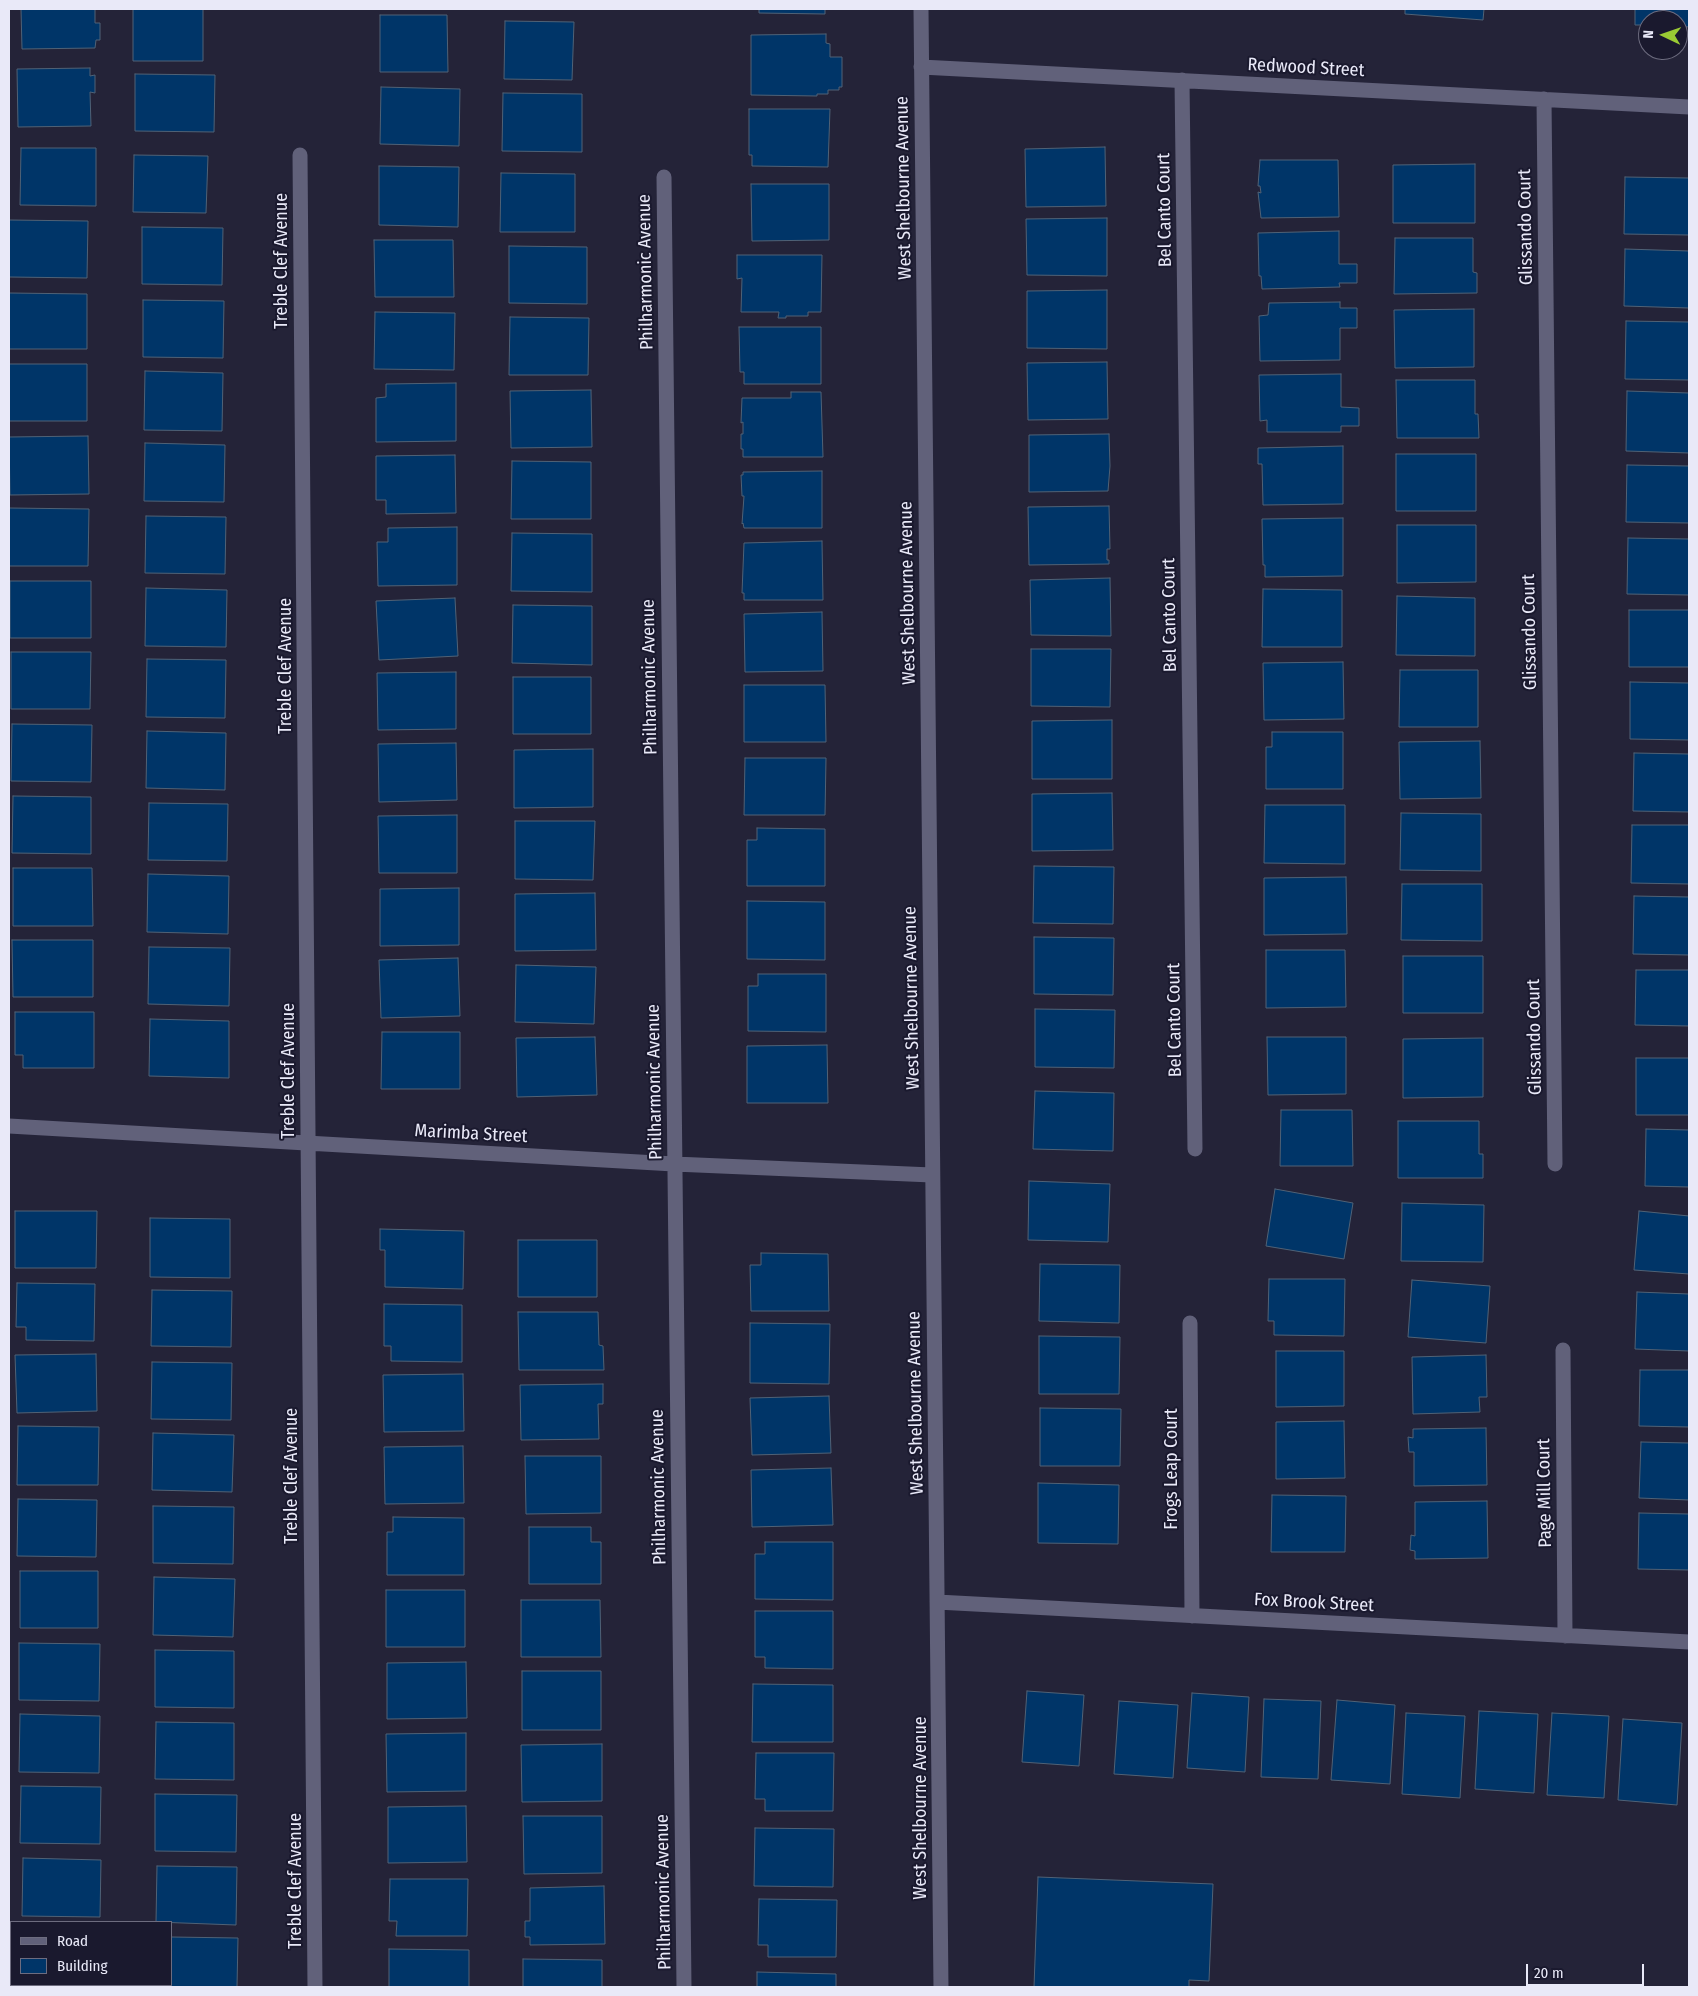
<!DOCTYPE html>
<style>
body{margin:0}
#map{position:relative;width:1698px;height:1996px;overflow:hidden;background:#242338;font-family:"Fira Sans Condensed",sans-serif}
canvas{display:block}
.frame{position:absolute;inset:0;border:10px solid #e9e9f8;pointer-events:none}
.legend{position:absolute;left:10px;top:1921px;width:162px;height:65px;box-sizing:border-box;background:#1a192e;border:1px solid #6d6c7f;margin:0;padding:6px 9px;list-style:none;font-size:15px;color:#e9e9f8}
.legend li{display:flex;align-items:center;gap:10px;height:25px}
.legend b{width:25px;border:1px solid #6d6c7f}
.north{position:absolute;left:1638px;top:10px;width:50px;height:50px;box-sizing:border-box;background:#1a192e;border:1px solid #6d6c7f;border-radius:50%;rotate:273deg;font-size:14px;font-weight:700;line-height:20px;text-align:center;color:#e9e9f8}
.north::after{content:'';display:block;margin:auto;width:18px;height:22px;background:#9acb34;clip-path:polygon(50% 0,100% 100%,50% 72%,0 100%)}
.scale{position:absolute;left:1526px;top:1964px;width:118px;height:22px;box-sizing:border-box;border:2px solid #e9e9f8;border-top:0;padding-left:6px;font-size:15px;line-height:18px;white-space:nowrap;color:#e9e9f8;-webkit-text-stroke:4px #1a192e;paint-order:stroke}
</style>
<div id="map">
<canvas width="1698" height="1996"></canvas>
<div class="frame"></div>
<ul class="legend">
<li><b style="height:6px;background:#61617a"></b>Road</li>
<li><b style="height:14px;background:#003568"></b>Building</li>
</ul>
<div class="north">N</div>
<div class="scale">20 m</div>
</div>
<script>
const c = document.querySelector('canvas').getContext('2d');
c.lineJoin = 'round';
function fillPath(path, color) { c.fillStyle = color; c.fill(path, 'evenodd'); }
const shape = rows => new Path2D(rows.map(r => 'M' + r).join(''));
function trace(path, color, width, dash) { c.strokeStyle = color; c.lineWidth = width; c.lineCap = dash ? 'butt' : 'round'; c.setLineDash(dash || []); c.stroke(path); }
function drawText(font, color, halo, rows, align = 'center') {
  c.font = font + ' "Fira Sans Condensed",sans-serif'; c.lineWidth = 4; c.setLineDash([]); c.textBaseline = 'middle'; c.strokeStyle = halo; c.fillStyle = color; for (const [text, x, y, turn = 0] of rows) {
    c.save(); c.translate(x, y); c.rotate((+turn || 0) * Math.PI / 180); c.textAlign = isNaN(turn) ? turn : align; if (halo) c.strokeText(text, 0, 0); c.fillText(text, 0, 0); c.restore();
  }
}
const building = shape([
 [21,9,95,9,95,23,100,23,100,40,96,40,95,48,22,49,21,9],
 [133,9,203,9,203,61,133,61,133,9],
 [759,9,825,9,825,14,759,13,759,9],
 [1405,9,1484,9,1483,20,1405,14,1405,9],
 [1635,9,1689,9,1689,27,1678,26,1678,20,1648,20,1648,25,1635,25,1635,9],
 [380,15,447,15,448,72,380,72,380,15],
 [505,21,574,22,572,80,504,79,505,21],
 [826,34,826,43,830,44,830,57,842,57,842,87,839,87,839,90,828,90,828,94,817,94,817,96,751,95,751,35,826,34],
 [90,68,90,76,95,75,95,93,90,92,91,126,18,127,17,69,90,68],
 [135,74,215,75,214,132,135,131,135,74],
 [381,87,460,89,459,146,380,144,381,87],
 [503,93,582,94,582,152,502,151,503,93],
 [749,109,830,109,828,167,752,166,752,155,749,155,749,109],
 [1105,147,1106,206,1026,207,1025,149,1105,147],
 [21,148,96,148,96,206,20,205,21,148],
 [134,155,208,156,206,213,133,212,134,155],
 [1260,160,1338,160,1339,217,1261,218,1258,192,1261,193,1260,186,1258,186,1260,160],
 [1475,164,1475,223,1393,223,1393,165,1475,164],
 [379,166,459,167,458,227,379,225,379,166],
 [501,173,575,174,575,232,500,232,501,173],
 [1625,177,1689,178,1689,235,1624,234,1625,177],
 [751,184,829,184,829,240,752,241,751,184],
 [1107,218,1107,276,1027,275,1026,219,1107,218],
 [9,220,88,221,87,278,9,277,9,220],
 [142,227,223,228,222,285,142,284,142,227],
 [1339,231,1339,264,1357,264,1357,283,1339,283,1340,287,1262,289,1261,276,1259,276,1258,233,1339,231],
 [1395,238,1473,238,1473,272,1477,273,1477,293,1394,294,1395,238],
 [374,240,453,240,454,297,375,297,374,240],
 [509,246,587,247,587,304,509,303,509,246],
 [1625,249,1689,251,1689,308,1624,306,1625,249],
 [737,255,822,255,821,312,808,312,808,316,786,316,786,318,778,318,779,312,741,312,742,278,737,279,737,255],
 [1107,290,1107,349,1027,348,1027,291,1107,290],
 [9,293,87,294,87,349,9,349,9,293],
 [143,300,224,301,223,358,143,357,143,300],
 [1340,302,1340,308,1357,308,1357,328,1340,328,1340,360,1260,361,1259,316,1268,315,1269,303,1340,302],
 [1474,309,1474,367,1395,368,1394,310,1474,309],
 [375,312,455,313,454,370,374,369,375,312],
 [510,317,589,318,588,375,509,375,510,317],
 [1626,321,1689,322,1689,380,1625,379,1626,321],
 [739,327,821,327,821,384,744,384,744,372,740,372,739,327],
 [1107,362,1108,419,1028,420,1027,363,1107,362],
 [9,364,87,364,87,421,9,421,9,364],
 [145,371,223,373,222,431,144,430,145,371],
 [1341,374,1341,407,1359,408,1359,426,1341,426,1341,432,1267,432,1267,420,1260,421,1259,375,1341,374],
 [1396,380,1475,380,1475,414,1478,414,1479,438,1397,438,1396,380],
 [456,383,456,441,376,442,376,398,386,397,386,384,456,383],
 [591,390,592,447,511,448,510,391,591,390],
 [1627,391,1689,393,1689,453,1626,451,1627,391],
 [791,392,821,392,823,457,743,457,743,449,741,449,741,434,743,434,743,422,741,423,742,398,791,398,791,392],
 [1109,434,1110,466,1108,491,1029,492,1029,435,1109,434],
 [88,436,89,494,10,495,9,437,88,436],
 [145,443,225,445,224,502,144,501,145,443],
 [1343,446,1343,504,1263,505,1262,464,1258,464,1258,448,1343,446],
 [1396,454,1476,454,1476,511,1396,511,1396,454],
 [455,455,456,513,386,514,386,500,376,500,376,456,455,455],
 [512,461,591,462,591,519,511,519,512,461],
 [1627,465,1689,466,1689,523,1626,522,1627,465],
 [822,471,822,528,744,528,743,523,742,524,744,496,742,496,741,475,743,475,743,472,822,471],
 [1109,506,1110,549,1107,549,1107,560,1109,560,1109,564,1029,565,1028,507,1109,506],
 [9,508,89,509,88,566,9,566,9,508],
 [146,516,226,517,225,574,145,573,146,516],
 [1343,518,1343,576,1265,577,1265,565,1263,565,1262,519,1343,518],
 [1397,525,1476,525,1476,582,1397,583,1397,525],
 [457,527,457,585,378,586,377,542,388,542,388,528,457,527],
 [512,533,592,534,592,592,511,591,512,533],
 [1628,538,1689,539,1689,595,1627,594,1628,538],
 [822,541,823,600,744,600,744,593,742,593,744,543,822,541],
 [1110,578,1111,636,1031,635,1030,580,1110,578],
 [10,581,91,581,91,638,10,638,10,581],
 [146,588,227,590,226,647,145,646,146,588],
 [1263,589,1342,590,1342,647,1262,647,1263,589],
 [1397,596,1475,598,1475,656,1396,655,1397,596],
 [455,598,458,656,379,660,376,601,455,598],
 [513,605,592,606,592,665,512,663,513,605],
 [1629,610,1689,610,1689,667,1629,667,1629,610],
 [822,612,823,671,745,672,744,614,822,612],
 [1031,649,1111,649,1110,707,1031,706,1031,649],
 [11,652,91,652,90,709,11,709,11,652],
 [147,659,226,660,225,718,146,717,147,659],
 [1343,662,1344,719,1264,720,1263,663,1343,662],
 [1400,670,1478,670,1478,727,1399,727,1400,670],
 [456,672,456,729,378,730,377,673,456,672],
 [513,677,591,677,591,734,513,734,513,677],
 [1630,682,1689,683,1689,740,1630,739,1630,682],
 [744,685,825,685,826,742,744,742,744,685],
 [1112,720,1112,779,1032,779,1032,721,1112,720],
 [12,724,92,725,91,782,11,781,12,724],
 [147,731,226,733,225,790,146,788,147,731],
 [1272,732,1343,732,1343,789,1266,789,1266,747,1272,747,1272,732],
 [1480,741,1481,798,1400,799,1399,742,1480,741],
 [456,743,457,800,379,802,378,744,456,743],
 [593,749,593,807,514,808,514,750,593,749],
 [1634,753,1689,754,1689,812,1633,811,1634,753],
 [745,758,826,758,825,815,744,815,745,758],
 [1112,793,1113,850,1032,851,1032,794,1112,793],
 [13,796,91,797,91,854,12,853,13,796],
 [149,803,228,804,227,861,148,860,149,803],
 [1265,805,1345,805,1345,864,1264,863,1265,805],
 [1401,813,1481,814,1481,871,1400,870,1401,813],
 [457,815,457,873,379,873,378,816,457,815],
 [515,821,595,821,593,880,515,879,515,821],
 [1632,825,1689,825,1689,884,1631,883,1632,825],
 [757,828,825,829,825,886,747,886,747,840,757,840,757,828],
 [1034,866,1114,867,1113,924,1033,923,1034,866],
 [13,868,92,868,93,926,13,926,13,868],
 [148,874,229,876,228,934,147,932,148,874],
 [1346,877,1347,934,1264,935,1264,878,1346,877],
 [1402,884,1482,884,1482,941,1401,940,1402,884],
 [459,888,459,945,380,946,380,889,459,888],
 [595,893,596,950,515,951,515,894,595,893],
 [1634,896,1689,897,1689,955,1633,954,1634,896],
 [747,901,825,902,825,960,747,959,747,901],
 [1034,937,1114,938,1113,995,1034,994,1034,937],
 [12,940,93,940,93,997,13,997,12,940],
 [149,947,230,948,229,1006,148,1004,149,947],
 [1266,950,1345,950,1346,1007,1266,1008,1266,950],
 [1403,956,1483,956,1483,1013,1403,1013,1403,956],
 [458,958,460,1016,381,1018,379,960,458,958],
 [516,965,596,967,594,1024,515,1022,516,965],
 [1636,970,1689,970,1689,1026,1635,1025,1636,970],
 [758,974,826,974,826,1032,748,1031,748,986,758,986,758,974],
 [1035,1009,1115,1010,1114,1068,1035,1067,1035,1009],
 [15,1012,94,1012,94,1068,23,1068,23,1055,15,1055,15,1012],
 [150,1019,229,1021,229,1078,149,1076,150,1019],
 [382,1032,460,1032,460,1089,381,1089,382,1032],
 [595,1037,597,1095,517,1097,516,1038,595,1037],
 [1267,1037,1346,1037,1346,1094,1268,1095,1267,1037],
 [1483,1038,1483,1097,1403,1098,1403,1039,1483,1038],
 [827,1045,828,1103,747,1103,747,1046,827,1045],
 [1636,1058,1689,1058,1689,1115,1636,1115,1636,1058],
 [1035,1091,1114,1093,1113,1151,1033,1149,1035,1091],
 [1281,1110,1352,1110,1353,1166,1280,1166,1281,1110],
 [1398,1121,1479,1121,1479,1154,1483,1154,1483,1178,1398,1178,1398,1121],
 [1646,1129,1689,1130,1689,1187,1645,1186,1646,1129],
 [1029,1181,1110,1184,1108,1242,1028,1240,1029,1181],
 [1275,1189,1353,1203,1344,1259,1266,1246,1275,1189],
 [1402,1203,1484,1205,1483,1262,1401,1261,1402,1203],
 [15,1211,97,1211,96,1268,15,1268,15,1211],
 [1639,1211,1689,1216,1689,1274,1634,1270,1639,1211],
 [150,1218,230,1219,230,1278,150,1277,150,1218],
 [380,1229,464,1231,463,1289,385,1287,385,1250,380,1250,380,1229],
 [518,1240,597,1240,597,1297,518,1297,518,1240],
 [761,1253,828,1254,829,1311,751,1311,750,1265,761,1265,761,1253],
 [1040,1264,1120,1265,1119,1323,1039,1321,1040,1264],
 [1269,1279,1345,1279,1344,1336,1274,1335,1274,1321,1268,1321,1269,1279],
 [1412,1280,1490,1286,1486,1343,1408,1337,1412,1280],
 [17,1283,95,1284,94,1341,26,1340,26,1327,16,1327,17,1283],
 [152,1290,232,1291,231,1347,151,1346,152,1290],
 [1637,1292,1689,1294,1689,1351,1635,1349,1637,1292],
 [384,1304,462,1305,462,1362,391,1361,391,1346,384,1346,384,1304],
 [518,1312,598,1312,599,1345,603,1346,604,1370,519,1370,518,1312],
 [750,1323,830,1324,829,1384,750,1383,750,1323],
 [1039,1336,1120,1337,1119,1394,1039,1394,1039,1336],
 [1276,1351,1344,1351,1344,1406,1276,1407,1276,1351],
 [96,1354,97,1411,17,1413,15,1355,96,1354],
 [1486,1355,1487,1397,1479,1397,1480,1412,1413,1414,1412,1357,1486,1355],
 [152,1362,232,1363,231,1420,151,1419,152,1362],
 [1640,1370,1689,1370,1689,1427,1639,1426,1640,1370],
 [463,1374,464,1431,384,1432,383,1375,463,1374],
 [603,1384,603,1404,598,1404,599,1439,521,1440,520,1385,603,1384],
 [829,1396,831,1453,752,1455,750,1398,829,1396],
 [1040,1408,1121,1409,1120,1466,1040,1466,1040,1408],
 [1344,1421,1345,1478,1276,1479,1276,1422,1344,1421],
 [18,1426,99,1427,98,1485,17,1485,18,1426],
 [1486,1428,1487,1485,1414,1486,1414,1452,1409,1452,1408,1437,1413,1438,1413,1429,1486,1428],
 [153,1433,234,1435,232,1492,152,1490,153,1433],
 [1641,1442,1689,1443,1689,1500,1639,1498,1641,1442],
 [463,1446,464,1503,385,1504,384,1447,463,1446],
 [525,1456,601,1456,601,1513,526,1514,525,1456],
 [831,1468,833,1525,752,1527,751,1470,831,1468],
 [1038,1483,1119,1485,1118,1544,1038,1543,1038,1483],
 [1272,1495,1346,1496,1345,1552,1271,1552,1272,1495],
 [18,1499,97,1500,96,1557,17,1556,18,1499],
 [1487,1501,1488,1558,1415,1559,1415,1551,1410,1550,1411,1535,1415,1536,1415,1502,1487,1501],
 [153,1506,234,1507,233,1564,153,1563,153,1506],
 [1639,1513,1689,1514,1689,1570,1638,1569,1639,1513],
 [393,1517,464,1518,464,1575,387,1575,387,1532,393,1532,393,1517],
 [529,1527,591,1527,591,1542,601,1542,601,1584,529,1584,529,1527],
 [765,1542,833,1542,833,1600,755,1599,755,1554,765,1554,765,1542],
 [20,1571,98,1571,98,1628,20,1628,20,1571],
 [154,1577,235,1579,233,1637,153,1635,154,1577],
 [386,1590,465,1590,465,1647,386,1647,386,1590],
 [521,1600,600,1600,601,1657,521,1657,521,1600],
 [755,1611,833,1611,833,1669,765,1668,765,1657,755,1657,755,1611],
 [19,1643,100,1644,99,1701,19,1700,19,1643],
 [155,1650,234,1651,234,1708,155,1707,155,1650],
 [466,1662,467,1718,387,1719,387,1663,466,1662],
 [522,1671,601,1671,601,1730,522,1730,522,1671],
 [753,1684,833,1685,833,1742,752,1742,753,1684],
 [1027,1691,1084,1695,1079,1766,1022,1762,1027,1691],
 [1192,1693,1249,1697,1245,1772,1187,1768,1192,1693],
 [1264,1699,1321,1701,1318,1779,1261,1777,1264,1699],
 [1337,1700,1395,1705,1390,1784,1331,1780,1337,1700],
 [1119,1701,1178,1705,1173,1778,1114,1774,1119,1701],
 [1479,1711,1538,1714,1534,1793,1475,1789,1479,1711],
 [1406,1713,1465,1716,1460,1798,1402,1794,1406,1713],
 [1552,1713,1609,1716,1604,1798,1547,1795,1552,1713],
 [20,1714,100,1716,99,1773,19,1772,20,1714],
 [1623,1719,1682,1723,1677,1805,1618,1800,1623,1719],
 [156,1722,234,1723,234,1780,155,1779,156,1722],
 [466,1733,466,1791,387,1792,386,1734,466,1733],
 [602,1744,602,1801,522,1802,521,1745,602,1744],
 [756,1753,834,1753,833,1811,765,1811,765,1799,755,1799,756,1753],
 [21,1786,101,1787,100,1844,20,1843,21,1786],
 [155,1794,237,1795,236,1852,155,1851,155,1794],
 [466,1806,467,1862,388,1863,388,1807,466,1806],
 [523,1816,602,1816,602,1873,524,1874,523,1816],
 [755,1828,834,1829,833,1887,754,1886,755,1828],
 [23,1858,101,1860,100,1917,22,1916,23,1858],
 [157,1866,237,1867,236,1925,156,1922,157,1866],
 [1038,1877,1213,1884,1209,1981,1189,1980,1189,1987,1034,1987,1038,1877],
 [390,1879,468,1879,467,1936,396,1936,397,1921,389,1921,390,1879],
 [604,1886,605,1944,530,1945,530,1937,525,1937,525,1921,530,1921,530,1888,604,1886],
 [759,1899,837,1900,836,1957,768,1957,768,1945,758,1945,759,1899],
 [171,1937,238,1938,237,1987,158,1987,158,1985,171,1985,171,1937],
 [389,1949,469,1950,469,1987,389,1987,389,1949],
 [523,1959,602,1960,602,1987,523,1987,523,1959],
 [757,1972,836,1974,836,1987,757,1987,757,1972],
 [21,1985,101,1985,101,1987,21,1987,21,1985]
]);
fillPath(building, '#003568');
trace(building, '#506276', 1);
trace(shape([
 [921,9,941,1987],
 [921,67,1689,107],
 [1182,80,1195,1149],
 [1544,99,1555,1164],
 [300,155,315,1987],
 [664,177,684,1987],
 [9,1126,674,1164,932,1175],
 [1190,1323,1192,1616],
 [1563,1350,1565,1636],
 [937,1602,1689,1642]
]), '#61617a', 15);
drawText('18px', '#e9e9f8', '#1a192e', [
 ["Redwood Street",1306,68,3],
 ["West Shelbourne Avenue",904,188,-91],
 ["Bel Canto Court",1165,210,-91],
 ["Glissando Court",1526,227,-91],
 ["Treble Clef Avenue",282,261,-90],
 ["Philharmonic Avenue",646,272,-91],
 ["West Shelbourne Avenue",908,593,-91],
 ["Bel Canto Court",1170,615,-91],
 ["Glissando Court",1530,632,-91],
 ["Treble Clef Avenue",286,666,-90],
 ["Philharmonic Avenue",650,677,-91],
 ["West Shelbourne Avenue",912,998,-91],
 ["Bel Canto Court",1175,1020,-91],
 ["Glissando Court",1535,1037,-91],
 ["Treble Clef Avenue",289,1071,-90],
 ["Philharmonic Avenue",655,1082,-91],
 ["Marimba Street",471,1134,3],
 ["West Shelbourne Avenue",916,1403,-91],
 ["Frogs Leap Court",1172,1469,-90],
 ["Treble Clef Avenue",292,1476,-90],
 ["Philharmonic Avenue",659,1487,-91],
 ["Page Mill Court",1545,1493,-91],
 ["Fox Brook Street",1314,1603,3],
 ["West Shelbourne Avenue",921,1808,-90],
 ["Treble Clef Avenue",296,1881,-90],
 ["Philharmonic Avenue",664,1892,-91]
]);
</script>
